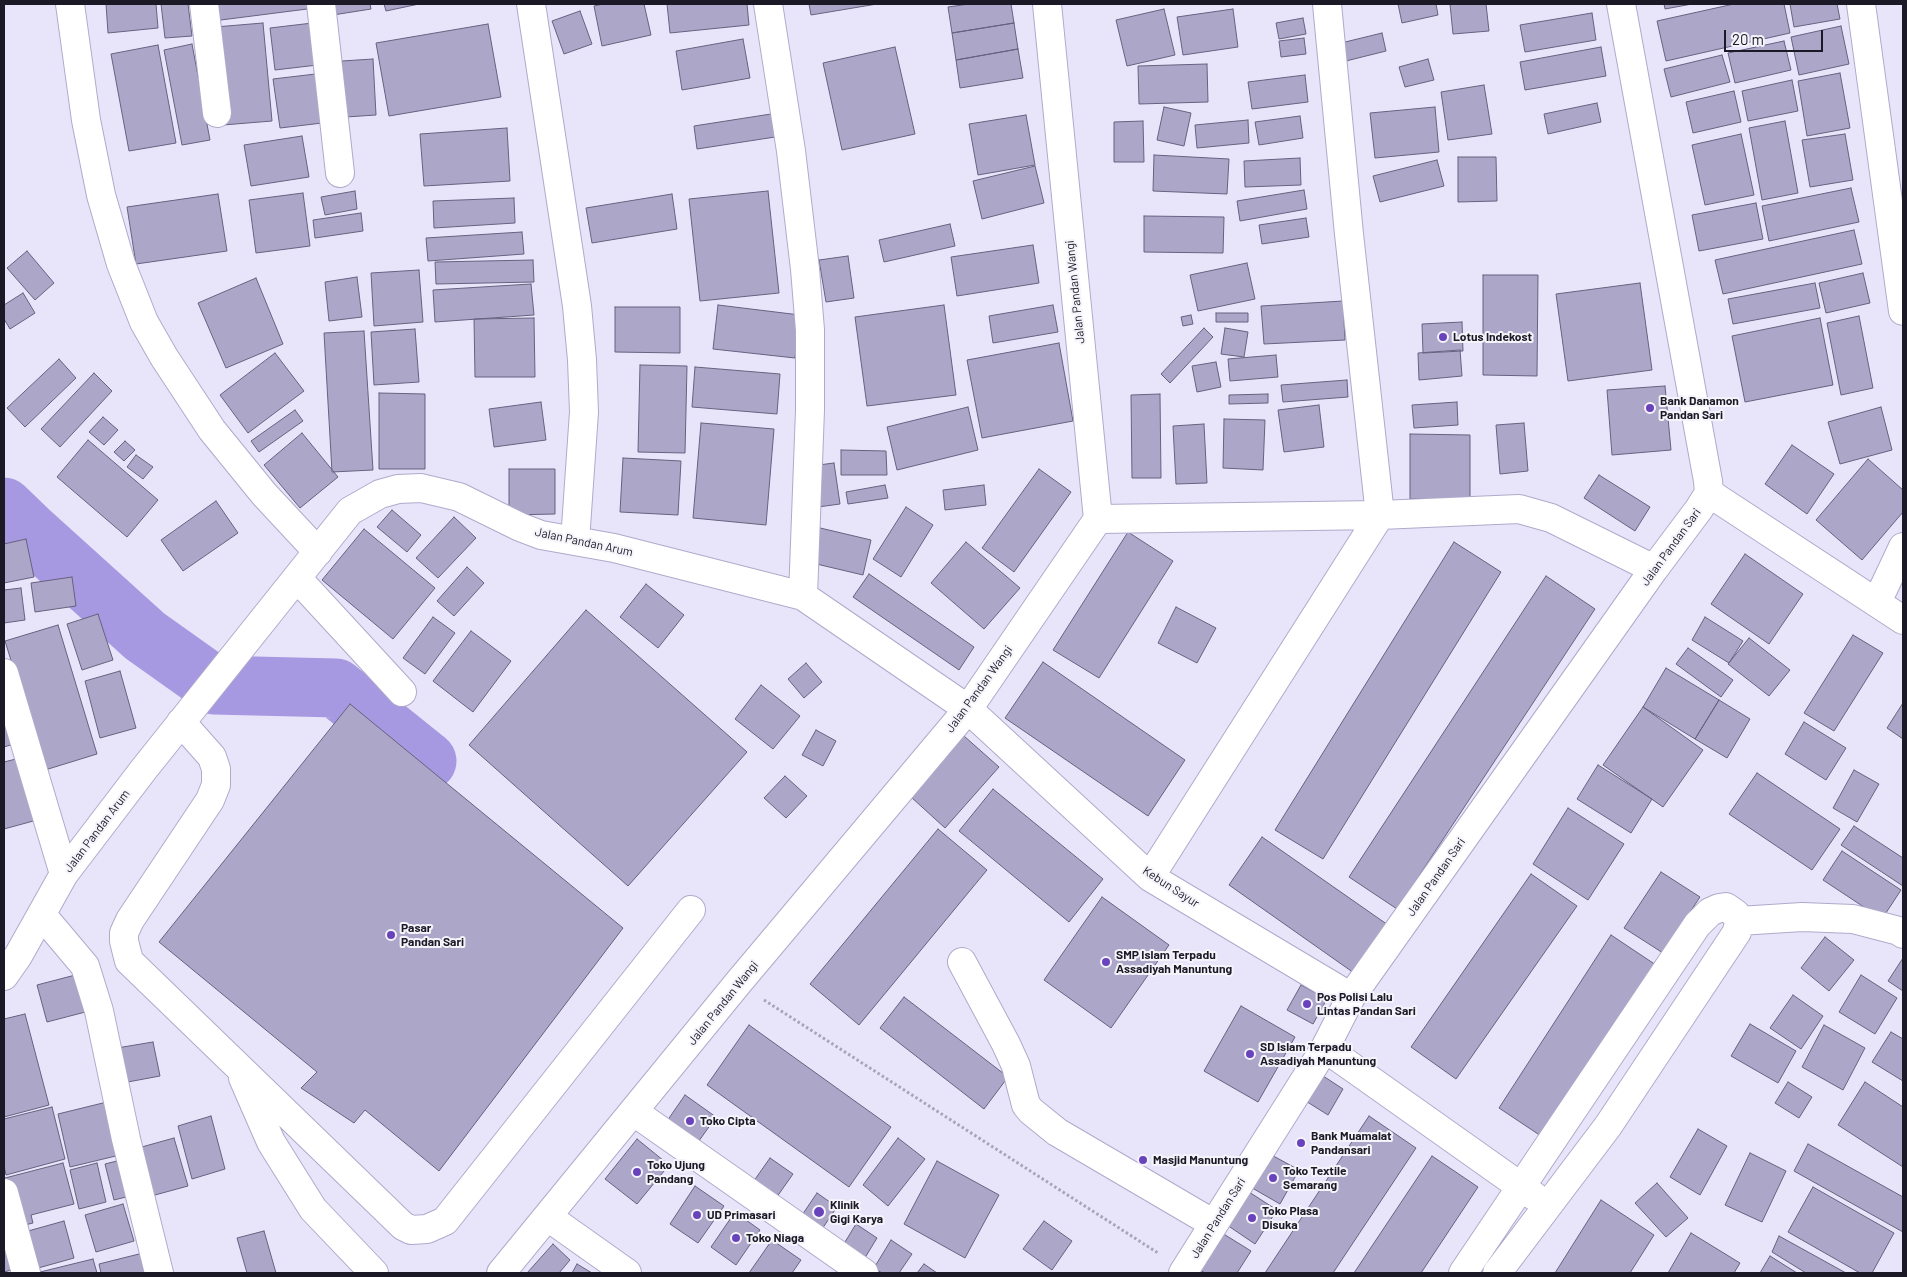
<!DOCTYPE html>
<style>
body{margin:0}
#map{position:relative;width:1907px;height:1277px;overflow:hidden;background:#e8e5fa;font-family:Barlow,sans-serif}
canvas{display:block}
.frame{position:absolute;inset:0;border:5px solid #1b1925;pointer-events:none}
.scale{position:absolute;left:1724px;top:30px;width:99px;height:22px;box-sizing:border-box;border:2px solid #1b1925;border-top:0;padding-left:6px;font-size:15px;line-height:18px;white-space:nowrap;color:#1b1925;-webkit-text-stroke:4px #f5f4fb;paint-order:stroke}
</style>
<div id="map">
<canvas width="1907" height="1277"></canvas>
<div class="frame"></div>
<div class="scale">20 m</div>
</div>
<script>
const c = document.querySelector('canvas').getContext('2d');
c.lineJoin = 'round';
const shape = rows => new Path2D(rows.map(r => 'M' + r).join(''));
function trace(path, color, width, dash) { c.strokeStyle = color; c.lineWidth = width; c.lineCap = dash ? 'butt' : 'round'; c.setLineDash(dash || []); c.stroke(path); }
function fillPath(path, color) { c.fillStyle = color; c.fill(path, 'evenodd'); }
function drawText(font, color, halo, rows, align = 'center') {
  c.font = font + ' Barlow,sans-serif'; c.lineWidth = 4; c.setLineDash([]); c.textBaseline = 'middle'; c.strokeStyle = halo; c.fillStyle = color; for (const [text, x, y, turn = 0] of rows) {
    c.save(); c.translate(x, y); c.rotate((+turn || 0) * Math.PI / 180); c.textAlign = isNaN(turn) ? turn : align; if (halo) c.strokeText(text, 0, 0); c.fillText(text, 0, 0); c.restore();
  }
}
trace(shape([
 [4,507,31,533,145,636,214,685,336,688,427,761]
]), '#a799e1', 59);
const building = shape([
 [106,4,156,4,158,28,108,33,106,4],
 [161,4,188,4,192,36,165,38,161,4],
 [211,4,315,4,315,8,213,21,211,4],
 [331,4,370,4,371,9,333,15,331,4],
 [384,4,419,4,386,11,384,4],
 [603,4,644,4,651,35,602,46,594,6,603,4],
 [667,4,747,4,749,25,670,33,667,4],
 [809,4,877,4,811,15,809,4],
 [969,4,1011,4,1014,23,952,33,948,7,969,4],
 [1398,4,1436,4,1438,15,1402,23,1398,4],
 [1450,4,1486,4,1489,31,1453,34,1450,4],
 [1664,4,1692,4,1665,9,1664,4],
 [1734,4,1784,4,1790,33,1666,61,1657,21,1734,4],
 [1790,4,1837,4,1840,19,1794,27,1790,4],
 [1164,9,1175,55,1127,66,1116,20,1164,9],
 [1233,9,1238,47,1183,55,1177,17,1233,9],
 [580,11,592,44,564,54,552,21,580,11],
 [1592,13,1596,40,1525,52,1520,25,1592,13],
 [1303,18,1306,34,1279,39,1276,23,1303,18],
 [321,22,326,64,275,70,270,28,321,22],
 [263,23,272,121,223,125,215,27,263,23],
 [1014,23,1018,49,956,60,952,33,1014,23],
 [488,24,501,97,389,116,376,43,488,24],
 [1841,26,1849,64,1799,75,1791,37,1841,26],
 [1382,33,1386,51,1342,62,1337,44,1382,33],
 [1304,38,1306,54,1281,57,1279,41,1304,38],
 [743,39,750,78,682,90,676,51,743,39],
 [1784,41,1791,70,1735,83,1728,53,1784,41],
 [192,44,210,140,182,145,164,50,192,44],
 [158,45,176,143,129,151,111,54,158,45],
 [895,47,915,134,842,150,823,63,895,47],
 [1601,47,1606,76,1525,90,1520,62,1601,47],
 [1018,49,1023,78,960,88,956,60,1018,49],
 [1722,55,1730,82,1671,97,1664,69,1722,55],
 [373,59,376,115,346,117,342,61,373,59],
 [1428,59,1434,80,1405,87,1399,67,1428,59],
 [1207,64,1208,102,1139,104,1138,66,1207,64],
 [324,73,331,122,280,128,273,79,324,73],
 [1840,73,1850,128,1807,136,1798,81,1840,73],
 [1305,75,1308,102,1252,109,1248,82,1305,75],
 [1792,80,1798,111,1748,121,1742,91,1792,80],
 [1484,85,1492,134,1448,140,1441,92,1484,85],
 [1734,91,1741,122,1693,133,1686,102,1734,91],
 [1597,103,1601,122,1548,134,1544,114,1597,103],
 [1164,107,1191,113,1184,146,1157,140,1164,107],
 [1435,107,1439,152,1375,158,1370,113,1435,107],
 [771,114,775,137,697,149,694,126,771,114],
 [1026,115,1035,165,978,175,969,124,1026,115],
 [1300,116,1303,138,1259,145,1255,122,1300,116],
 [1248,120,1249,143,1197,148,1195,125,1248,120],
 [1143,121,1144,162,1114,162,1114,122,1143,121],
 [1785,121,1798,193,1762,200,1749,128,1785,121],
 [507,128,510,181,424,186,420,134,507,128],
 [1741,134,1754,195,1705,205,1692,145,1741,134],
 [1845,134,1853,180,1810,187,1802,140,1845,134],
 [302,136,309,177,251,186,244,145,302,136],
 [1154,155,1229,159,1227,194,1153,191,1154,155],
 [1458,157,1496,157,1497,201,1458,202,1458,157],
 [1300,158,1301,185,1245,187,1244,161,1300,158],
 [1437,160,1444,186,1380,202,1373,176,1437,160],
 [1035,166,1044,203,982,219,973,181,1035,166],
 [1851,188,1859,222,1769,241,1762,206,1851,188],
 [1304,190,1307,209,1240,221,1237,201,1304,190],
 [355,191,357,209,325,215,321,197,355,191],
 [768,191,779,293,700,301,689,199,768,191],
 [303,193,310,246,256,253,249,200,303,193],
 [218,194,227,251,136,264,127,207,218,194],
 [672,194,677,229,592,243,586,208,672,194],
 [514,198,515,223,434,228,433,201,514,198],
 [1756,203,1763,239,1699,251,1692,215,1756,203],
 [361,213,363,231,315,238,313,220,361,213],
 [1144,216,1224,217,1223,253,1144,252,1144,216],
 [1306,218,1309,237,1262,244,1259,225,1306,218],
 [950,224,955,246,884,262,879,240,950,224],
 [1854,230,1862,264,1723,294,1715,260,1854,230],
 [522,232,524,254,428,261,426,238,522,232],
 [1033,245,1039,283,957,296,951,257,1033,245],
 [27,251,54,283,35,300,7,268,27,251],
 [848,256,854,298,826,302,819,260,848,256],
 [533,260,534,282,436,284,435,262,533,260],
 [1247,263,1255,299,1198,311,1190,275,1247,263],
 [419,270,423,322,374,326,371,273,419,270],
 [1863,273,1870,303,1826,313,1819,283,1863,273],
 [1483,275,1538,275,1537,376,1483,375,1483,275],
 [357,277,362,317,329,321,325,282,357,277],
 [256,278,283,344,226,368,198,303,256,278],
 [1640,283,1652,370,1568,381,1556,294,1640,283],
 [1815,283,1820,308,1733,324,1728,299,1815,283],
 [531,284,534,315,435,322,433,290,531,284],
 [23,293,35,313,10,329,4,319,4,305,23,293],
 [1343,301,1345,340,1264,344,1261,306,1343,301],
 [718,305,800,315,795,358,713,349,718,305],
 [944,305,956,395,867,406,855,317,944,305],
 [1053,305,1058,332,993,343,989,316,1053,305],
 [615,307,680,307,680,353,615,352,615,307],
 [1216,313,1248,313,1248,322,1216,322,1216,313],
 [1191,315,1193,324,1183,326,1181,317,1191,315],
 [1859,316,1873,388,1841,395,1827,323,1859,316],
 [534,318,535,377,475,377,474,319,534,318],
 [1820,318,1833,385,1745,402,1732,336,1820,318],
 [1462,322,1463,351,1423,353,1422,324,1462,322],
 [1204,328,1213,337,1170,383,1161,374,1204,328],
 [1225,328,1248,332,1244,357,1221,354,1225,328],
 [415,329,419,382,374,385,371,332,415,329],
 [364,331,373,470,332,472,324,333,364,331],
 [1059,343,1073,421,982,438,967,360,1059,343],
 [1460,350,1462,376,1419,380,1418,353,1460,350],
 [275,353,304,391,248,433,220,395,275,353],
 [1276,355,1278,377,1230,381,1228,359,1276,355],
 [59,359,76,378,25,427,7,408,59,359],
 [1216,362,1221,387,1197,392,1192,366,1216,362],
 [640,365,687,366,685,453,638,452,640,365],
 [695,367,780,374,777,414,692,407,695,367],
 [94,373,112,391,60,447,41,429,94,373],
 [1347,380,1348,397,1283,402,1281,385,1347,380],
 [1665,386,1671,450,1612,455,1607,390,1665,386],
 [379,393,425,394,425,469,379,469,379,393],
 [1160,394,1161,478,1132,478,1131,395,1160,394],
 [1268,394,1268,403,1229,404,1229,395,1268,394],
 [541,402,546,440,494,447,489,409,541,402],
 [1457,402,1458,425,1414,428,1412,405,1457,402],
 [1319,405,1324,447,1284,452,1278,410,1319,405],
 [968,407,978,450,897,470,887,427,968,407],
 [1881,407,1892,450,1840,464,1828,422,1881,407],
 [295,410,303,421,259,452,251,441,295,410],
 [103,417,118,430,104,445,89,432,103,417],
 [1224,419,1265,420,1263,470,1223,468,1224,419],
 [701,423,774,429,766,525,693,518,701,423],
 [1524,423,1528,471,1500,474,1496,425,1524,423],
 [1204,424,1207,483,1176,484,1173,426,1204,424],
 [302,433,338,477,300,508,264,465,302,433],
 [1410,434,1470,435,1470,499,1410,499,1410,434],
 [88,440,158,500,127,537,57,477,88,440],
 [125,441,135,450,124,461,114,452,125,441],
 [1792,445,1834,474,1807,514,1765,484,1792,445],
 [841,450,886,451,887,475,841,475,841,450],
 [136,455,153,467,143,479,127,467,136,455],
 [623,458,681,461,678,515,620,512,623,458],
 [1868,459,1903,490,1903,512,1862,560,1816,520,1868,459],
 [834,463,840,504,818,507,811,466,834,463],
 [509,469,555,469,555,514,509,515,509,469],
 [1039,469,1071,492,1014,572,982,548,1039,469],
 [1599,475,1650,507,1635,531,1584,498,1599,475],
 [885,485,888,498,848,504,846,492,885,485],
 [984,485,986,505,945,510,943,490,984,485],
 [216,501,238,533,183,571,161,540,216,501],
 [906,507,933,525,901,577,873,559,906,507],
 [392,510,421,535,407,552,377,527,392,510],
 [454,517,476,538,438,578,416,558,454,517],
 [816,527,871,540,863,575,808,562,816,527],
 [364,529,435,588,393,639,322,580,364,529],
 [1128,532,1173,561,1099,678,1053,650,1128,532],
 [26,539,34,577,4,583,4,544,26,539],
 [966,542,1020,588,984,629,931,583,966,542],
 [1454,542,1501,572,1323,859,1275,830,1454,542],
 [1745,554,1803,594,1769,644,1711,604,1745,554],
 [467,567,484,583,454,616,437,601,467,567],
 [869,574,974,647,959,670,853,597,869,574],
 [1546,576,1595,609,1397,909,1349,877,1546,576],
 [72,577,76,606,35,612,31,583,72,577],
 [646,584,684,615,658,648,620,617,646,584],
 [21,588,25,620,4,623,4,590,21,588],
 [1176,607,1216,628,1197,663,1158,643,1176,607],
 [586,610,747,752,628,886,469,745,586,610],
 [98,614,113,660,82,670,67,624,98,614],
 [433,617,455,633,425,674,403,658,433,617],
 [1705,617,1743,641,1729,663,1692,640,1705,617],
 [58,625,97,754,45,770,5,641,58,625],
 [471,631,511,661,473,712,433,681,471,631],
 [1853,635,1883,653,1834,731,1804,713,1853,635],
 [1749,638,1790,670,1769,696,1728,664,1749,638],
 [1688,648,1733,680,1721,697,1676,664,1688,648],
 [1043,662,1185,760,1148,816,1005,718,1043,662],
 [806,663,822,682,804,698,788,679,806,663],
 [1666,668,1719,700,1695,739,1643,707,1666,668],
 [120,671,136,728,100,738,85,681,120,671],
 [4,685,20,742,4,747,4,685],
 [761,685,800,716,773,749,735,719,761,685],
 [1719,700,1750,719,1727,758,1695,739,1719,700],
 [1903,703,1903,739,1887,728,1903,703],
 [350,704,623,928,439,1171,365,1110,354,1123,301,1088,317,1072,159,942,350,704],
 [1643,707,1703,750,1663,807,1603,765,1643,707],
 [1804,722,1846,748,1826,780,1785,754,1804,722],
 [816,730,836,741,823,766,802,755,816,730],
 [964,736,999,767,945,828,911,797,964,736],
 [20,758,37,820,4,829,4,762,20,758],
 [1598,765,1652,799,1631,833,1577,799,1598,765],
 [1854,770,1879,784,1857,822,1833,808,1854,770],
 [1757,773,1840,829,1812,870,1729,814,1757,773],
 [785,776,807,796,786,818,764,798,785,776],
 [993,789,1103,879,1069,922,959,831,993,789],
 [1568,808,1624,844,1588,900,1533,864,1568,808],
 [1854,826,1903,858,1903,886,1841,845,1854,826],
 [938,829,987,870,859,1025,810,984,938,829],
 [1262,837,1388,925,1354,973,1229,885,1262,837],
 [1842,851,1901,890,1882,919,1823,880,1842,851],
 [1661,872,1700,897,1663,953,1624,928,1661,872],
 [1531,874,1577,906,1456,1079,1411,1047,1531,874],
 [1102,897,1169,945,1111,1028,1044,980,1102,897],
 [1611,935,1659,967,1547,1140,1499,1108,1611,935],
 [1825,937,1854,960,1829,991,1801,968,1825,937],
 [1903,958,1903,991,1888,981,1903,958],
 [83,973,93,1010,47,1022,37,985,83,973],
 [1861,975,1897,998,1875,1034,1839,1012,1861,975],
 [1301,985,1327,999,1313,1024,1287,1010,1301,985],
 [1793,995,1823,1016,1801,1049,1770,1028,1793,995],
 [904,997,1008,1077,984,1109,880,1028,904,997],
 [1241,1006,1295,1037,1258,1102,1204,1071,1241,1006],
 [25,1014,49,1105,4,1117,4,1019,25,1014],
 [1750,1024,1796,1051,1778,1083,1731,1056,1750,1024],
 [749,1025,891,1127,849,1187,707,1085,749,1025],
 [1824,1025,1865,1048,1843,1090,1802,1067,1824,1025],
 [1891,1032,1903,1039,1903,1081,1872,1062,1891,1032],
 [153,1042,160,1076,117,1084,111,1049,153,1042],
 [1317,1072,1343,1089,1328,1115,1301,1098,1317,1072],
 [1788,1082,1812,1097,1799,1118,1775,1103,1788,1082],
 [1865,1082,1903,1107,1903,1167,1838,1125,1865,1082],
 [685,1095,716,1117,696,1145,665,1124,685,1095],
 [111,1101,124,1154,70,1167,58,1114,111,1101],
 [52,1107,65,1159,6,1175,4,1166,4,1119,52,1107],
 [211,1116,225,1169,192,1179,178,1126,211,1116],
 [1369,1116,1416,1148,1333,1273,1265,1273,1369,1116],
 [1698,1129,1727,1146,1700,1195,1670,1177,1698,1129],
 [174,1138,188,1186,144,1198,131,1150,174,1138],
 [898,1138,925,1159,888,1206,863,1185,898,1138],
 [637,1139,669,1165,637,1204,605,1179,637,1139],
 [1808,1144,1903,1197,1903,1232,1794,1171,1808,1144],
 [1266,1152,1299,1170,1280,1204,1247,1185,1266,1152],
 [1750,1153,1786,1171,1762,1222,1725,1205,1750,1153],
 [1432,1156,1478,1187,1421,1273,1354,1273,1432,1156],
 [770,1158,793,1174,774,1201,751,1185,770,1158],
 [117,1161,126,1197,114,1200,105,1164,117,1161],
 [937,1161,999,1195,965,1258,904,1224,937,1161],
 [63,1163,74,1204,31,1215,33,1223,17,1227,5,1178,63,1163],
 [97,1163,106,1202,79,1209,70,1170,97,1163],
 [1657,1183,1688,1218,1666,1237,1635,1203,1657,1183],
 [695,1186,724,1206,698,1243,670,1224,695,1186],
 [1813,1187,1894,1233,1872,1273,1860,1273,1788,1232,1813,1187],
 [1249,1192,1277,1210,1255,1244,1227,1225,1249,1192],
 [817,1193,837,1207,820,1232,800,1218,817,1193],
 [1601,1200,1654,1235,1630,1273,1555,1273,1601,1200],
 [123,1204,134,1241,96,1252,85,1215,123,1204],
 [735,1212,760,1230,736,1265,711,1247,735,1212],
 [64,1221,74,1258,31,1270,21,1233,64,1221],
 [1044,1221,1072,1241,1052,1270,1023,1249,1044,1221],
 [856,1224,877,1238,863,1261,842,1247,856,1224],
 [264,1231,276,1273,247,1273,237,1238,264,1231],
 [1222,1233,1251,1251,1237,1273,1205,1273,1200,1270,1222,1233],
 [1691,1233,1740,1263,1734,1273,1668,1273,1691,1233],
 [1779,1236,1846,1273,1806,1273,1772,1252,1779,1236],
 [4,1237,19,1268,4,1272,4,1237],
 [772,1240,801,1260,792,1273,749,1273,772,1240],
 [891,1240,912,1254,899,1273,882,1273,874,1268,891,1240],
 [553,1244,570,1260,559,1273,527,1273,553,1244],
 [143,1253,148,1273,101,1273,99,1264,143,1253],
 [1770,1256,1797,1273,1760,1273,1770,1256],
 [93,1259,97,1273,36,1273,93,1259],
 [577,1264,592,1273,572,1273,577,1264],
 [924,1264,937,1273,917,1273,924,1264]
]);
fillPath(building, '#aca6c8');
trace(building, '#676180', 1);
const minor = shape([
 [70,4,86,120,101,195,121,264,144,322,164,357,212,430,264,494,318,552],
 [204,4,217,113],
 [321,4,340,173],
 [531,4,577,306,582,360,584,412,575,541],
 [768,4,791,151,805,269,810,330,810,410,803,596],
 [1621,4,1708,481,1709,493],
 [1861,4,1903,311],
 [1709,493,1903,620],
 [1098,519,1380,515,1519,509,1551,518,1654,569],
 [297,578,402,692],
 [1877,602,1903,547],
 [4,673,64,874],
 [181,722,212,757,216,769,216,785,210,800,130,920,124,933,124,941,129,961,403,1226,411,1230,427,1229,445,1221,691,910],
 [1150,877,1380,515,1349,234,1327,4],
 [42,915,85,966,99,1011,126,1139,159,1273],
 [1739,921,1802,917,1853,919,1899,931,1903,934],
 [962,962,1006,1044,1016,1066,1026,1105,1031,1111,1057,1132,1214,1224],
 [4,976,18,956,64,874,144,769,350,511,380,494,398,489,421,488,459,497,520,527,541,535,614,548,803,596,968,709,1150,877,1351,997],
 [1325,1048,1534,1196],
 [243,1078,271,1142,313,1209,374,1273],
 [634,1112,864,1273],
 [4,1193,26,1273],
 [548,1217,627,1273],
 [501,1273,738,983,968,709,1098,519,1047,4],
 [1183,1273,1325,1048,1351,997,1654,569,1699,509,1709,493],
 [1463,1273,1697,925,1710,912,1719,908,1726,907,1736,914,1739,921,1737,932,1608,1126,1497,1273]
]);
trace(minor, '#afaacb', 30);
trace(shape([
 [764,1000,1158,1253]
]), '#a7a4b6', 3, [2.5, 2.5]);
trace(minor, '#fff', 28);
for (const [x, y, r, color] of [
 [1443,337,5,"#6843bb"],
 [1650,408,5,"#6843bb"],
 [391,935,5,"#6843bb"],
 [1106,962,5,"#6843bb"],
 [1307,1004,5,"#6843bb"],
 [1250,1054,5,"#6843bb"],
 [690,1121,5,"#6843bb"],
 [1301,1143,5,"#6843bb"],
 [1143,1160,5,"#6843bb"],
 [637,1172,5,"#6843bb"],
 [1273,1178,5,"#6843bb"],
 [819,1212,6,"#6843bb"],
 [697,1215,5,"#6843bb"],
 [1252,1218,5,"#6843bb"],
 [736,1238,5,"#6843bb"]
]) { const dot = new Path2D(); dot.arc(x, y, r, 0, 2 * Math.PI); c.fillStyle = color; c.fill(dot); trace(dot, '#f5f4fb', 2); }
drawText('12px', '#1b1925', '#f5f4fb', [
 ["Jalan Pandan Wangi",1075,292,-96],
 ["Jalan Pandan Arum",584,542,12],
 ["Jalan Pandan Sari",1671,547,-54],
 ["Jalan Pandan Wangi",979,689,-54],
 ["Jalan Pandan Arum",97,831,-53],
 ["Jalan Pandan Sari",1436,877,-55],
 ["Kebun Sayur",1171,887,33],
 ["Jalan Pandan Wangi",723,1003,-51],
 ["Jalan Pandan Sari",1218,1218,-58]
]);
drawText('bold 12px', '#1b1925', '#f5f4fb', [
 ["Lotus Indekost",1453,337],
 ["Bank Danamon",1660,401],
 ["Pandan Sari",1660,415],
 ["Pasar",401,928],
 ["Pandan Sari",401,942],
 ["SMP Islam Terpadu",1116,955],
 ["Assadiyah Manuntung",1116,969],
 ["Pos Polisi Lalu",1317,997],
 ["Lintas Pandan Sari",1317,1011],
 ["SD Islam Terpadu",1260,1047],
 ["Assadiyah Manuntung",1260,1061],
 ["Toko Cipta",700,1121],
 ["Bank Muamalat",1311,1136],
 ["Pandansari",1311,1150],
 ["Masjid Manuntung",1153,1160],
 ["Toko Ujung",647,1165],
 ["Pandang",647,1179],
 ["Toko Textile",1283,1171],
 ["Semarang",1283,1185],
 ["Klinik",830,1205],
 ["Gigi Karya",830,1219],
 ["Toko Plasa",1262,1211],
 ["Disuka",1262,1225],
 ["UD Primasari",707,1215],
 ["Toko Niaga",746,1238]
], 'left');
</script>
